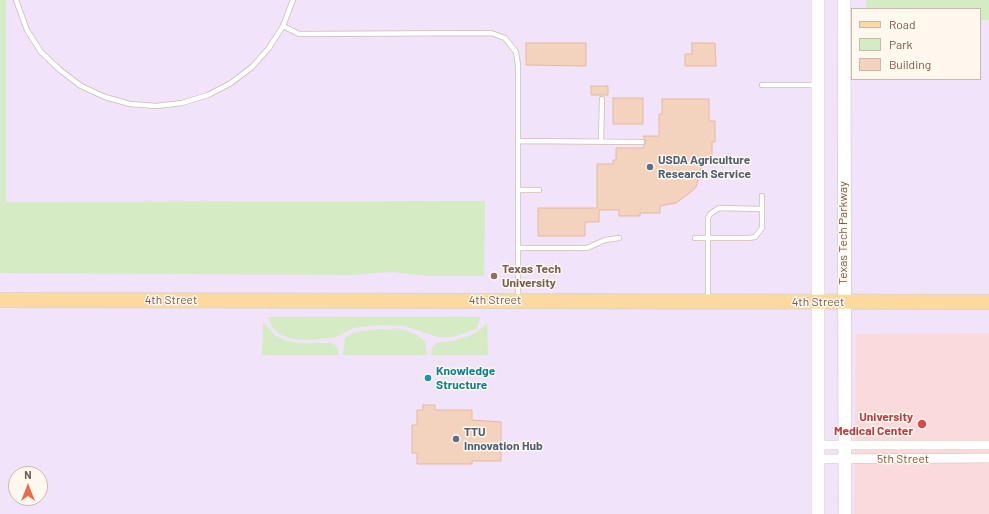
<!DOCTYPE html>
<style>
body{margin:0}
#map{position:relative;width:989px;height:514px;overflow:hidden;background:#fdf4e7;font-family:Barlow,sans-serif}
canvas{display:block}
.legend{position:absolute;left:851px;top:8px;width:130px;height:72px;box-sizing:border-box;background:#fff8ee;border:1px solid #c9b9ac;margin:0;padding:5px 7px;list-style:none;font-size:12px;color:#785a4a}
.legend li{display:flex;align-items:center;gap:8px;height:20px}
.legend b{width:20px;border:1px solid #c9b9ac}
.north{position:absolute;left:8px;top:466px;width:40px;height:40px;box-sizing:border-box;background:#fff8ee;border:1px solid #c9b9ac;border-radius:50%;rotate:0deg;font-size:11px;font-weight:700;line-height:16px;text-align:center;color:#785a4a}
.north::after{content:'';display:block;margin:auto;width:14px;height:18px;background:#e96d4a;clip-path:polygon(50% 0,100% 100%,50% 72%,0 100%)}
</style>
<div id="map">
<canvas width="989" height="514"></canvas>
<ul class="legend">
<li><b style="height:5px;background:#fcd99e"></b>Road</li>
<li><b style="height:11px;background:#d4ebc4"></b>Park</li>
<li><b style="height:11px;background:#f3d3be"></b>Building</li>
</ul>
<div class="north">N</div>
</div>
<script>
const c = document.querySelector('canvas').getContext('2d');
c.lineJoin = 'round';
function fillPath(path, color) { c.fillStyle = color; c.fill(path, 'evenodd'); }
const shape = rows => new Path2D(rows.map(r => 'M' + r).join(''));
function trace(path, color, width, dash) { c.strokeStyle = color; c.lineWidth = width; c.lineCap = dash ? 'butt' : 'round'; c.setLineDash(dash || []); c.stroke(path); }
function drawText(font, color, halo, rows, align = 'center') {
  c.font = font + ' Barlow,sans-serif'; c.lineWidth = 3; c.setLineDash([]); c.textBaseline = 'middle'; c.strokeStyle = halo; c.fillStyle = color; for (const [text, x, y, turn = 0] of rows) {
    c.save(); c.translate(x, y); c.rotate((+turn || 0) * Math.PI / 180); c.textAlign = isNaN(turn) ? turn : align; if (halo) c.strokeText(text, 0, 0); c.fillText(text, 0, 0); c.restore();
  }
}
fillPath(shape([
 [0,0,989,0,989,514,0,514],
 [852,9,980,9,980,79,852,79],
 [16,474,40,474,40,498,16,498]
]), '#f1e3f9');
fillPath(shape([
 [989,333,989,514,854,514,856,334]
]), '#fbdade');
fillPath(shape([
 [0,0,6,0,6,202,485,201,484,276,430,276,391,272,353,275,0,273],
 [866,0,989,0,989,20,980,20,980,9,866,9],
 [268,317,481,317,476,329,453,337,438,337,404,326,380,325,353,328,336,337,311,340,292,339,281,335,272,327],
 [263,322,275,335,284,340,298,343,331,343,337,346,339,355,262,355],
 [487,323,488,355,431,355,432,348,436,343,453,341,471,335,477,332],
 [380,329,405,330,417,335,425,341,427,355,343,355,345,338,356,332]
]), '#d4ebc4');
const building = shape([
 [526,43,586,43,586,66,526,65,526,43],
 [692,43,715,43,716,66,685,66,685,54,692,54,692,43],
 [591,86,608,86,608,95,591,95,591,86],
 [613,98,643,98,643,124,613,124,613,98],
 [662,99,709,99,709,121,715,121,715,142,712,142,712,162,703,162,696,187,691,192,676,203,660,206,660,213,640,213,640,216,619,216,619,210,599,210,599,222,585,222,585,236,538,236,538,208,597,208,597,164,613,164,613,160,616,160,616,148,643,148,646,142,643,136,659,136,659,114,662,114,662,99],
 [423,405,435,405,435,410,472,410,472,420,501,422,501,461,472,461,472,464,417,464,417,453,412,453,412,425,417,425,417,410,423,410,423,405]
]);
fillPath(building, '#f3d3be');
trace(building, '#e6b99e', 1);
const service = shape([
 [16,0,27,30,41,52,60,70,81,86,105,97,130,104,156,106,182,103,208,95,231,83,252,67,269,48,283,26,293,0],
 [283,26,299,34,491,33,505,38,516,52,518,65,518,141],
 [762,85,816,85],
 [601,142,602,99],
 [519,190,539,190],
 [695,238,749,238,755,237,762,228,762,196],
 [518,248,587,248,605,240,619,238],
 [518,298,518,141,642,142],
 [708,300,708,218,710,214,719,208,762,209]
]);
const minor = shape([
 [818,445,989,445],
 [818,459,989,458]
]);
const secondary = shape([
 [844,0,845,514],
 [818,514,818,0]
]);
const primary = shape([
 [0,300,989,302]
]);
trace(service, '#cfbcac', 6);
trace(minor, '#cfbcac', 10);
trace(secondary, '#d5beac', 14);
trace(primary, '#dcd4d0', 16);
trace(service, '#fff', 4.5);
trace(minor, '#fff', 9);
trace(secondary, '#fff', 13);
trace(primary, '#fcd99e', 14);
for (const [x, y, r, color] of [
 [650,167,4,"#5c6f8a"],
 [494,276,4,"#8d6e63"],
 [428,378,4,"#0f9aa8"],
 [922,424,5,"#e0444e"],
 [456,439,4,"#5c6f8a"]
]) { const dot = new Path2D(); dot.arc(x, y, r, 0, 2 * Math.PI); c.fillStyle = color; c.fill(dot); trace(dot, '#fff8ee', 1.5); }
drawText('bold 12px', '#4e5e75', '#fff8ee', [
 ["USDA Agriculture",658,160],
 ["Research Service",658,174],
 ["TTU",464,432],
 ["Innovation Hub",464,446]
], 'left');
drawText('12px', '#785a4a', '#fff8ee', [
 ["Texas Tech Parkway",843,233,-90],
 ["4th Street",171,300],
 ["4th Street",495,300],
 ["4th Street",818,302],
 ["5th Street",903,459]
]);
drawText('bold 12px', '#785e54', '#fff8ee', [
 ["Texas Tech",502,269],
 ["University",502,283]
], 'left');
drawText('bold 12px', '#0d838f', '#fff8ee', [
 ["Knowledge",436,371],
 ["Structure",436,385]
], 'left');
drawText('bold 12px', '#be3a42', '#fff8ee', [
 ["University",913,417],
 ["Medical Center",913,431]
], 'right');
</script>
